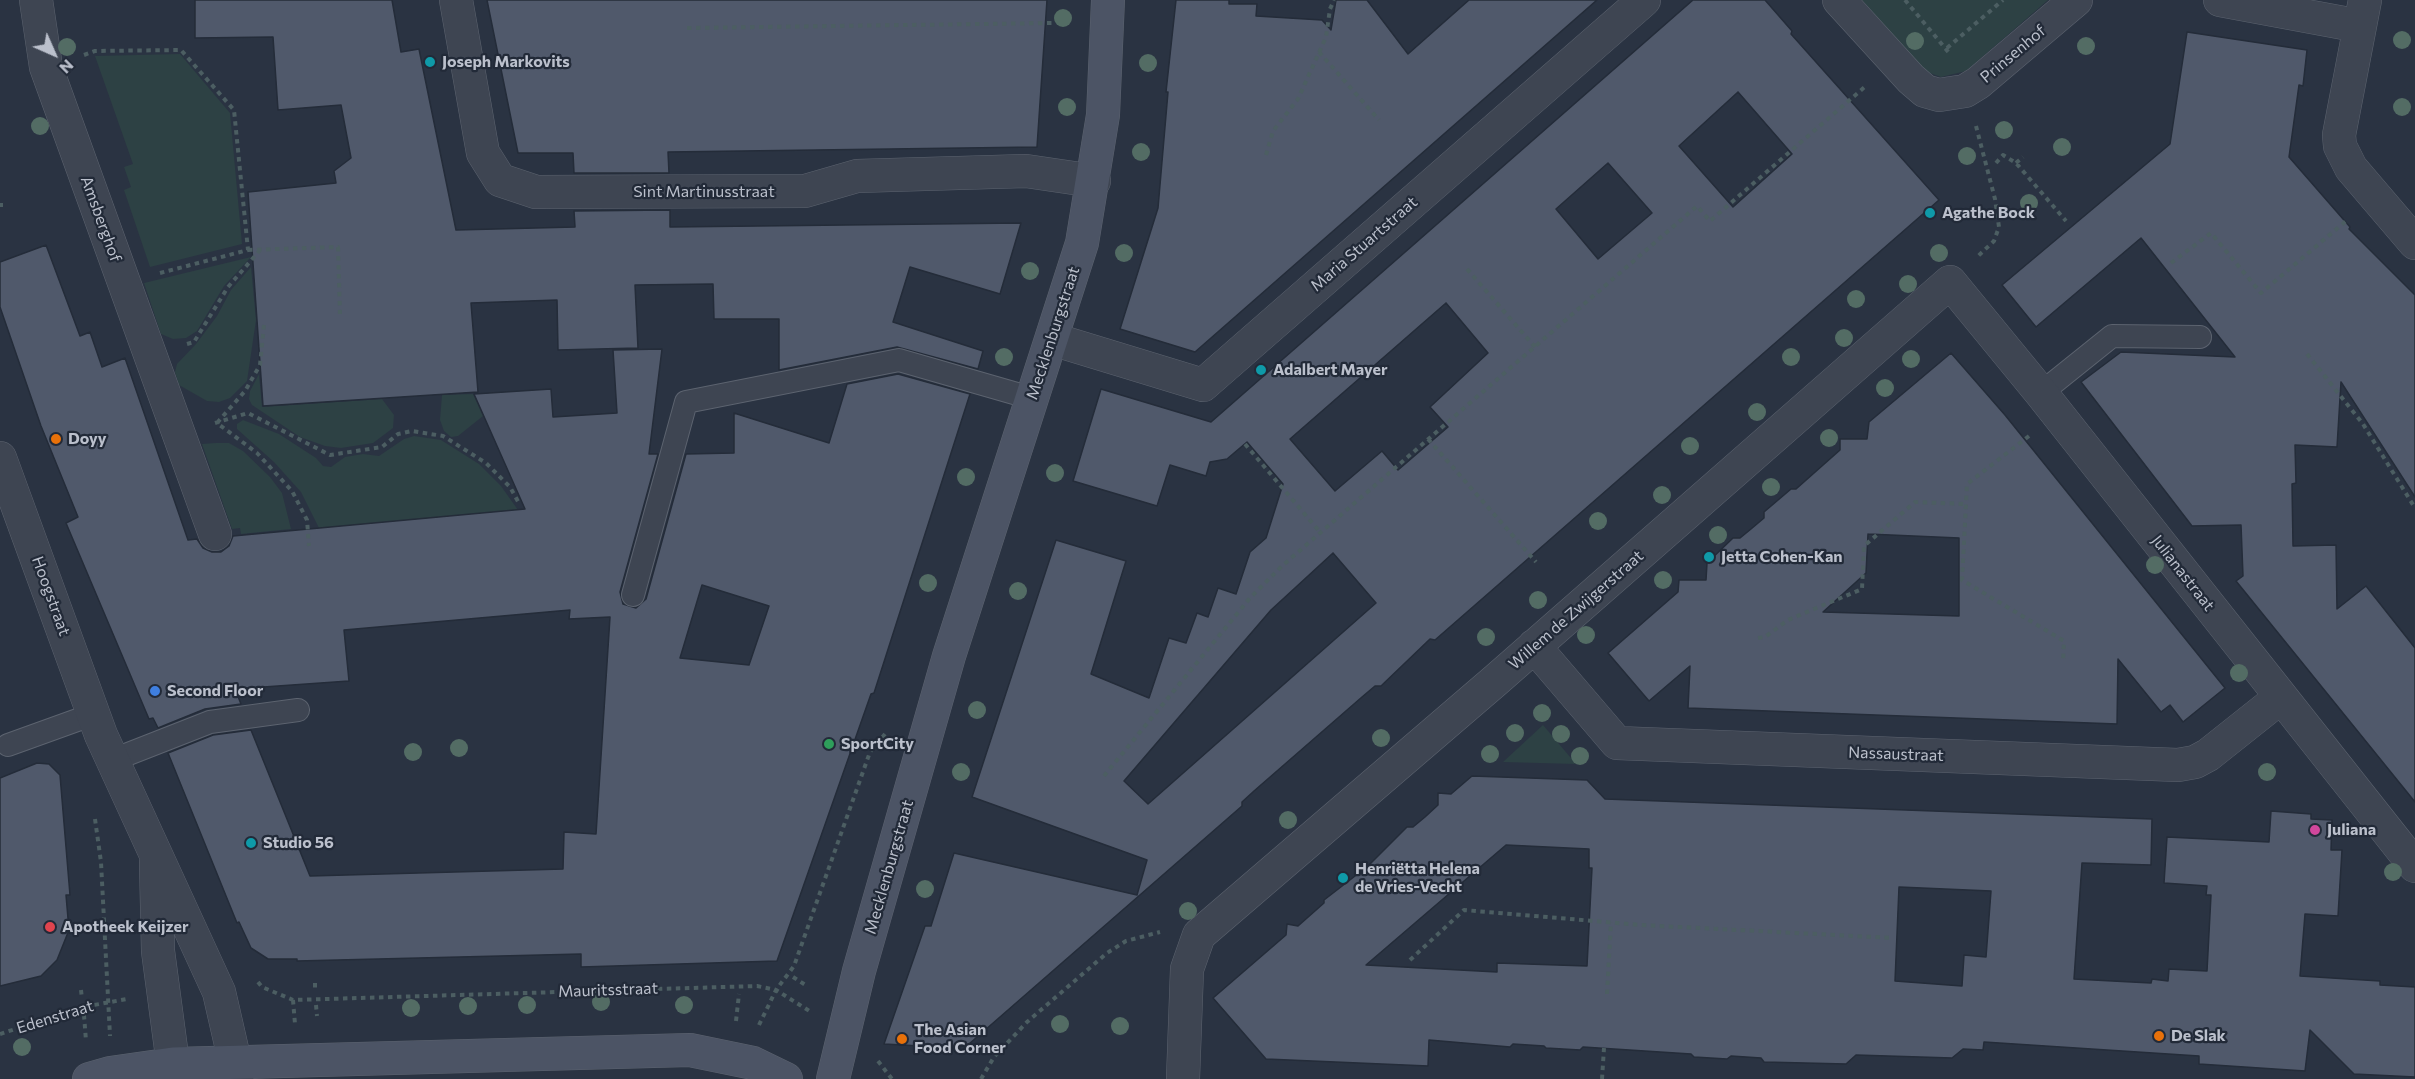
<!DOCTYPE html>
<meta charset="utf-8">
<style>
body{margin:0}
#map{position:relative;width:2415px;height:1079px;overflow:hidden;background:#2a3342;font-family:Commissioner,sans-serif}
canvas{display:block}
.north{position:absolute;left:24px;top:24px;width:60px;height:60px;-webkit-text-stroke:4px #222a38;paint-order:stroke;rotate:135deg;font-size:16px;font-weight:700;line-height:24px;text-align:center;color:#bbc0cc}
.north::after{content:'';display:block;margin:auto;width:21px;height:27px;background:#bbc0cc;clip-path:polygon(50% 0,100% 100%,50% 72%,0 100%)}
</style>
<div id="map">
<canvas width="2415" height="1079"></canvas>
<div class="north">N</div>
</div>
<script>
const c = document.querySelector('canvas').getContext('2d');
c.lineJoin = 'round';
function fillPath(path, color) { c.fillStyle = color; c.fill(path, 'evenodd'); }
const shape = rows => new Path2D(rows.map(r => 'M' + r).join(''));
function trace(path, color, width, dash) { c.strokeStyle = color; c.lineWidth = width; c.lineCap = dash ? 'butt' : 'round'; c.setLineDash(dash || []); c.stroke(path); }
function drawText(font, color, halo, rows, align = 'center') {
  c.font = font + ' Commissioner,sans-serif'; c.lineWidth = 4.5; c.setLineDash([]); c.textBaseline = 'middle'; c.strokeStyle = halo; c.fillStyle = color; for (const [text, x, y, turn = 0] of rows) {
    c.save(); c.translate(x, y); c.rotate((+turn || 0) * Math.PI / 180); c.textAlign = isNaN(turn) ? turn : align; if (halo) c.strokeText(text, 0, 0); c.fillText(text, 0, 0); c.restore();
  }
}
fillPath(shape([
 [1862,0,2048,0,1966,71,1941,77,1927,72,1917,64],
 [180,54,230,113,242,244,150,267,124,190,131,187,124,167,133,164,95,56],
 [251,257,224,286,197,331,186,338,173,339,161,334,144,283],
 [251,267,256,320,247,381,230,398,219,402,207,401,179,385,175,372,177,364,196,344,217,316,231,290],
 [259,374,262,407,382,399,394,415,393,428,373,443,341,448,325,446,300,437,252,405,249,399,250,391],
 [473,394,483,416,458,436,451,437,444,431,440,420,442,395],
 [243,420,279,434,316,458,323,466,331,467,345,457,363,454,379,456,404,439,414,436,441,440,479,464,501,486,518,510,319,528,301,492,274,462,237,429,237,424],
 [216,443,229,443,243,451,270,477,282,493,291,529,241,534,240,528,232,529,202,444],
 [1543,725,1576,764,1503,762]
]), '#2d4144');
const building = shape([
 [195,0,392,0,401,52,419,49,456,230,575,227,574,211,670,210,670,227,1021,223,1000,294,910,267,893,322,983,351,978,369,897,347,779,370,779,319,714,319,713,284,635,285,638,348,558,350,557,300,471,303,478,392,263,406,248,192,336,183,334,171,351,158,341,105,278,110,273,37,195,38,195,0],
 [487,0,1047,0,1037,147,668,152,669,173,574,173,573,153,518,153,487,0],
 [1176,0,1229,0,1229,4,1257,4,1256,16,1322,20,1331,30,1336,0,1367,0,1408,54,1469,0,1597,0,1195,352,1120,329,1158,208,1168,92,1166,92,1176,0],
 [1693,0,1765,0,1792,31,1791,34,1939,200,1435,640,1430,639,1381,686,1375,686,1362,697,1254,791,1242,802,1242,806,969,1044,957,1048,884,1044,925,926,931,926,954,853,1137,895,1147,860,972,797,1056,540,1126,561,1091,674,1149,698,1169,638,1186,643,1197,613,1208,617,1218,588,1236,594,1250,552,1266,538,1283,484,1247,442,1227,459,1210,462,1206,476,1170,465,1157,506,1073,481,1101,389,1211,422,1693,0],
 [1738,92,1792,154,1733,207,1679,146,1738,92],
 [1608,163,1652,213,1598,259,1556,209,1608,163],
 [1446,303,1488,353,1430,407,1448,427,1398,470,1382,451,1335,491,1290,439,1446,303],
 [1333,553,1376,603,1148,804,1124,781,1271,610,1333,553],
 [2187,32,2307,50,2303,86,2299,85,2289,157,2350,227,2349,229,2415,295,2415,497,2341,382,2337,447,2295,445,2296,483,2292,484,2293,546,2336,545,2337,609,2366,586,2415,648,2415,802,2236,581,2243,576,2241,525,2192,526,2081,382,2121,352,2235,357,2141,238,2036,327,2002,285,2170,144,2187,32],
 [46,245,80,336,90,332,102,367,125,358,188,540,197,539,203,548,212,552,221,552,229,546,233,536,525,509,474,394,551,389,553,417,617,413,613,350,662,349,649,454,658,454,620,592,623,604,636,608,646,599,686,454,734,453,734,413,829,443,847,384,898,374,970,394,874,693,871,694,777,961,581,967,581,954,297,961,297,959,268,959,251,948,239,922,237,923,168,753,213,735,251,730,310,876,563,869,564,832,596,834,610,617,569,619,570,610,344,630,349,681,235,689,241,704,205,709,158,728,153,718,149,719,66,523,78,517,41,426,0,307,0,262,46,245],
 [702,585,769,606,749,665,680,658,702,585],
 [1951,353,2005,415,2225,688,2183,722,2170,705,2161,712,2118,659,2117,724,1688,708,1690,666,1649,701,1608,653,1678,592,1679,580,1706,580,1707,563,1733,538,1740,538,1751,529,1764,518,1764,512,1791,489,1796,489,1840,450,1840,439,1867,439,1869,422,1951,353],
 [1868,534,1959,538,1959,616,1823,612,1866,573,1868,534],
 [37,763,49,764,60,775,70,895,66,895,69,930,57,960,41,976,0,986,0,778,37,763],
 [1472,776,1587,780,1605,799,2152,819,2151,865,2082,863,2074,979,2151,983,2152,979,2168,981,2169,969,2207,971,2211,895,2206,895,2207,886,2164,883,2167,837,2269,842,2271,811,2311,814,2311,819,2332,820,2331,850,2342,850,2338,916,2305,914,2300,976,2380,981,2380,985,2415,987,2415,1077,2354,1074,2310,1030,2305,1071,2199,1064,2199,1056,1984,1042,1983,1050,1963,1049,1952,1058,1856,1055,1846,1064,1764,1062,1761,1058,1731,1056,1727,1059,1694,1057,1691,1054,1583,1047,1580,1050,1546,1048,1544,1046,1513,1044,1510,1047,1429,1040,1428,1066,1266,1059,1213,998,1286,935,1287,924,1298,926,1324,903,1324,900,1368,866,1407,827,1413,827,1425,817,1438,805,1438,793,1451,794,1472,776],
 [1506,845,1589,849,1589,868,1592,868,1587,966,1497,963,1497,972,1366,965,1506,845],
 [1899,887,1991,891,1986,957,1964,955,1962,986,1895,981,1899,887]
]);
fillPath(building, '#50596b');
trace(building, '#242c39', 1.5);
const service = shape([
 [2041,393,2112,336,2200,337],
 [633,595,686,402,899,360,1031,398],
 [8,745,94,714],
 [113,760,210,722,298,710]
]);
const minor = shape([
 [36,0,46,67,215,534],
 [456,0,483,153,500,180,536,192,805,191,857,176,1026,171,1094,181],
 [1839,0,1911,79,1925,91,1939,95,1965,91,1978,83,2076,0],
 [2220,0,2360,26],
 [2365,0,2339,135,2340,146,2351,168,2415,243],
 [1052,339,1203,385,1644,0],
 [1534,646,1617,743,2178,765,2195,762,2208,755,2281,697],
 [1183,1079,1187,969,1199,935,1496,680,1950,282,2041,393,2415,866]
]);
const tertiary = shape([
 [0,458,101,735,219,992,235,1062,237,1079],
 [156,863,158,951,175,1079]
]);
const secondary = shape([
 [89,1079,110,1073,173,1064,690,1050,753,1063,786,1079],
 [833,1079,859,971,949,656,1082,243,1103,115,1108,0]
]);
trace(service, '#5c636f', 24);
trace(minor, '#5c636f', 34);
trace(tertiary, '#5c636f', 34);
trace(secondary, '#5c636f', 34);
trace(shape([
 [1905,0,1950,54],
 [687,28,1054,23],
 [1947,48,2003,0],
 [1319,52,1379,120],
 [84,55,95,51,181,50,234,110,248,250,160,273],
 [1976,126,1995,199,1999,227,1994,241,1977,257],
 [1266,155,1273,131,1298,99,1326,37,1330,9,1334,0],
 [1996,163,2003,155,2016,163,2066,221],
 [2016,163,2023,157],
 [0,205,3,205],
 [248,250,338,247,340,314],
 [2171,263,2211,233,2261,293,2346,221],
 [1467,269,1535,347],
 [264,325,260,365,245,391,217,423,257,453,292,491,307,520,309,546],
 [187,344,194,342,228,287,261,249],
 [2307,354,2363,424,2415,508],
 [215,423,248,413,330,455,382,447,398,434,412,431,443,436,486,463,510,487,520,505],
 [2029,436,1967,484,1962,580,2064,641,2063,662],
 [1428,439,1536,562],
 [1245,444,1320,532],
 [1758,638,1765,637,1788,620,1862,589,1864,546,1915,502,1966,504],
 [1104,776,1250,598,1282,566,1697,206,1710,221,1867,85],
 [95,819,101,862,110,1036],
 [1410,960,1464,910,1641,925,1893,938],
 [793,977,807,986],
 [258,982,262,987,293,1000,757,986,776,990,811,1012],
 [315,983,315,990],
 [81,990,82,999],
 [1607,994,1611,922],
 [293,1000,295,1024],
 [316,1005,317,1016],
 [84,1015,86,1041],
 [736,1021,739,994],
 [759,1025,776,990,794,966,870,752,885,734],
 [0,1034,83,1007,127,999],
 [878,1061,892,1079],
 [981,1079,994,1057,1027,1022,1107,953,1126,941,1160,932],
 [1602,1079,1604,1048]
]), '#4c5e62', 4, [4.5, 4.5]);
trace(service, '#3e4552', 22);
trace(minor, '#3e4552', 33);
trace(tertiary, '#3e4552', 33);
trace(secondary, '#4c5465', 33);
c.fillStyle = '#536c64';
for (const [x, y] of [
 [1063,18],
 [2402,40],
 [1915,41],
 [2086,46],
 [67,47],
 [1148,63],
 [1067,107],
 [2402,107],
 [40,126],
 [2004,130],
 [2062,147],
 [1141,152],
 [1967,156],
 [2029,203],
 [1124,253],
 [1939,253],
 [1030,271],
 [1908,284],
 [1856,299],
 [1844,338],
 [1004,357],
 [1791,357],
 [1911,359],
 [1885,388],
 [1757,412],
 [1829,438],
 [1690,446],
 [1055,473],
 [966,477],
 [1771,487],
 [1662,495],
 [1598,521],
 [1718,535],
 [2155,565],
 [1663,580],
 [928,583],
 [1018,591],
 [1538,600],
 [1586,635],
 [1486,637],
 [2239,673],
 [977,710],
 [1542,713],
 [1515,733],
 [1561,734],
 [1381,738],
 [459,748],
 [413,752],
 [1490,754],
 [1580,756],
 [961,772],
 [2267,772],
 [1288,820],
 [2393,872],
 [925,889],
 [1188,911],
 [601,1002],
 [527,1005],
 [684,1005],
 [468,1006],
 [411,1008],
 [1060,1024],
 [1120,1026],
 [22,1047]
]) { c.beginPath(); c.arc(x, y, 9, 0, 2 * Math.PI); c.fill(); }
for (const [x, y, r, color] of [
 [430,62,6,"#0f9aa8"],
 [1930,213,6,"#0f9aa8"],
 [1261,370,6,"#0f9aa8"],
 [56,439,6,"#e8710a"],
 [1709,557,6,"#0f9aa8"],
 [155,691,6,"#3f7fe0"],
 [829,744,6,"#2e9e5b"],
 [2315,830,6,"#d1479c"],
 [251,843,6,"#0f9aa8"],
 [1343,878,6,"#0f9aa8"],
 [50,927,6,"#e0444e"],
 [2159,1036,6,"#e8710a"],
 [902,1039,6,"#e8710a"]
]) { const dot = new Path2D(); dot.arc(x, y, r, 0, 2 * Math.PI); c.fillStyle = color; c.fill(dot); trace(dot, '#222a38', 2); }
drawText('16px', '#bbc0cc', '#222a38', [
 ["Prinsenhof",2013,54,-40],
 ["Sint Martinusstraat",704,192],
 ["Amsberghof",101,219,70],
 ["Maria Stuartstraat",1364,244,-41],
 ["Mecklenburgstraat",1053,333,-72],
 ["Julianastraat",2183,573,52],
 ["Hoogstraat",51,596,70],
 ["Willem de Zwijgerstraat",1576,610,-41],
 ["Nassaustraat",1896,754,2],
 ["Mecklenburgstraat",889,867,-74],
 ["Mauritsstraat",608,990,-2],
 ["Edenstraat",55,1017,-17]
]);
drawText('bold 16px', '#bbc0cc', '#222a38', [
 ["Joseph Markovits",442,62],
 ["Agathe Bock",1942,213],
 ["Adalbert Mayer",1273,370],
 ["Doyy",68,439],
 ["Jetta Cohen-Kan",1721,557],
 ["Second Floor",167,691],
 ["SportCity",841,744],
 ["Juliana",2327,830],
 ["Studio 56",263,843],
 ["Henriëtta Helena",1355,869],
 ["de Vries-Vecht",1355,887],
 ["Apotheek Keijzer",62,927],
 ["The Asian",914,1030],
 ["Food Corner",914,1048],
 ["De Slak",2171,1036]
], 'left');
</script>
